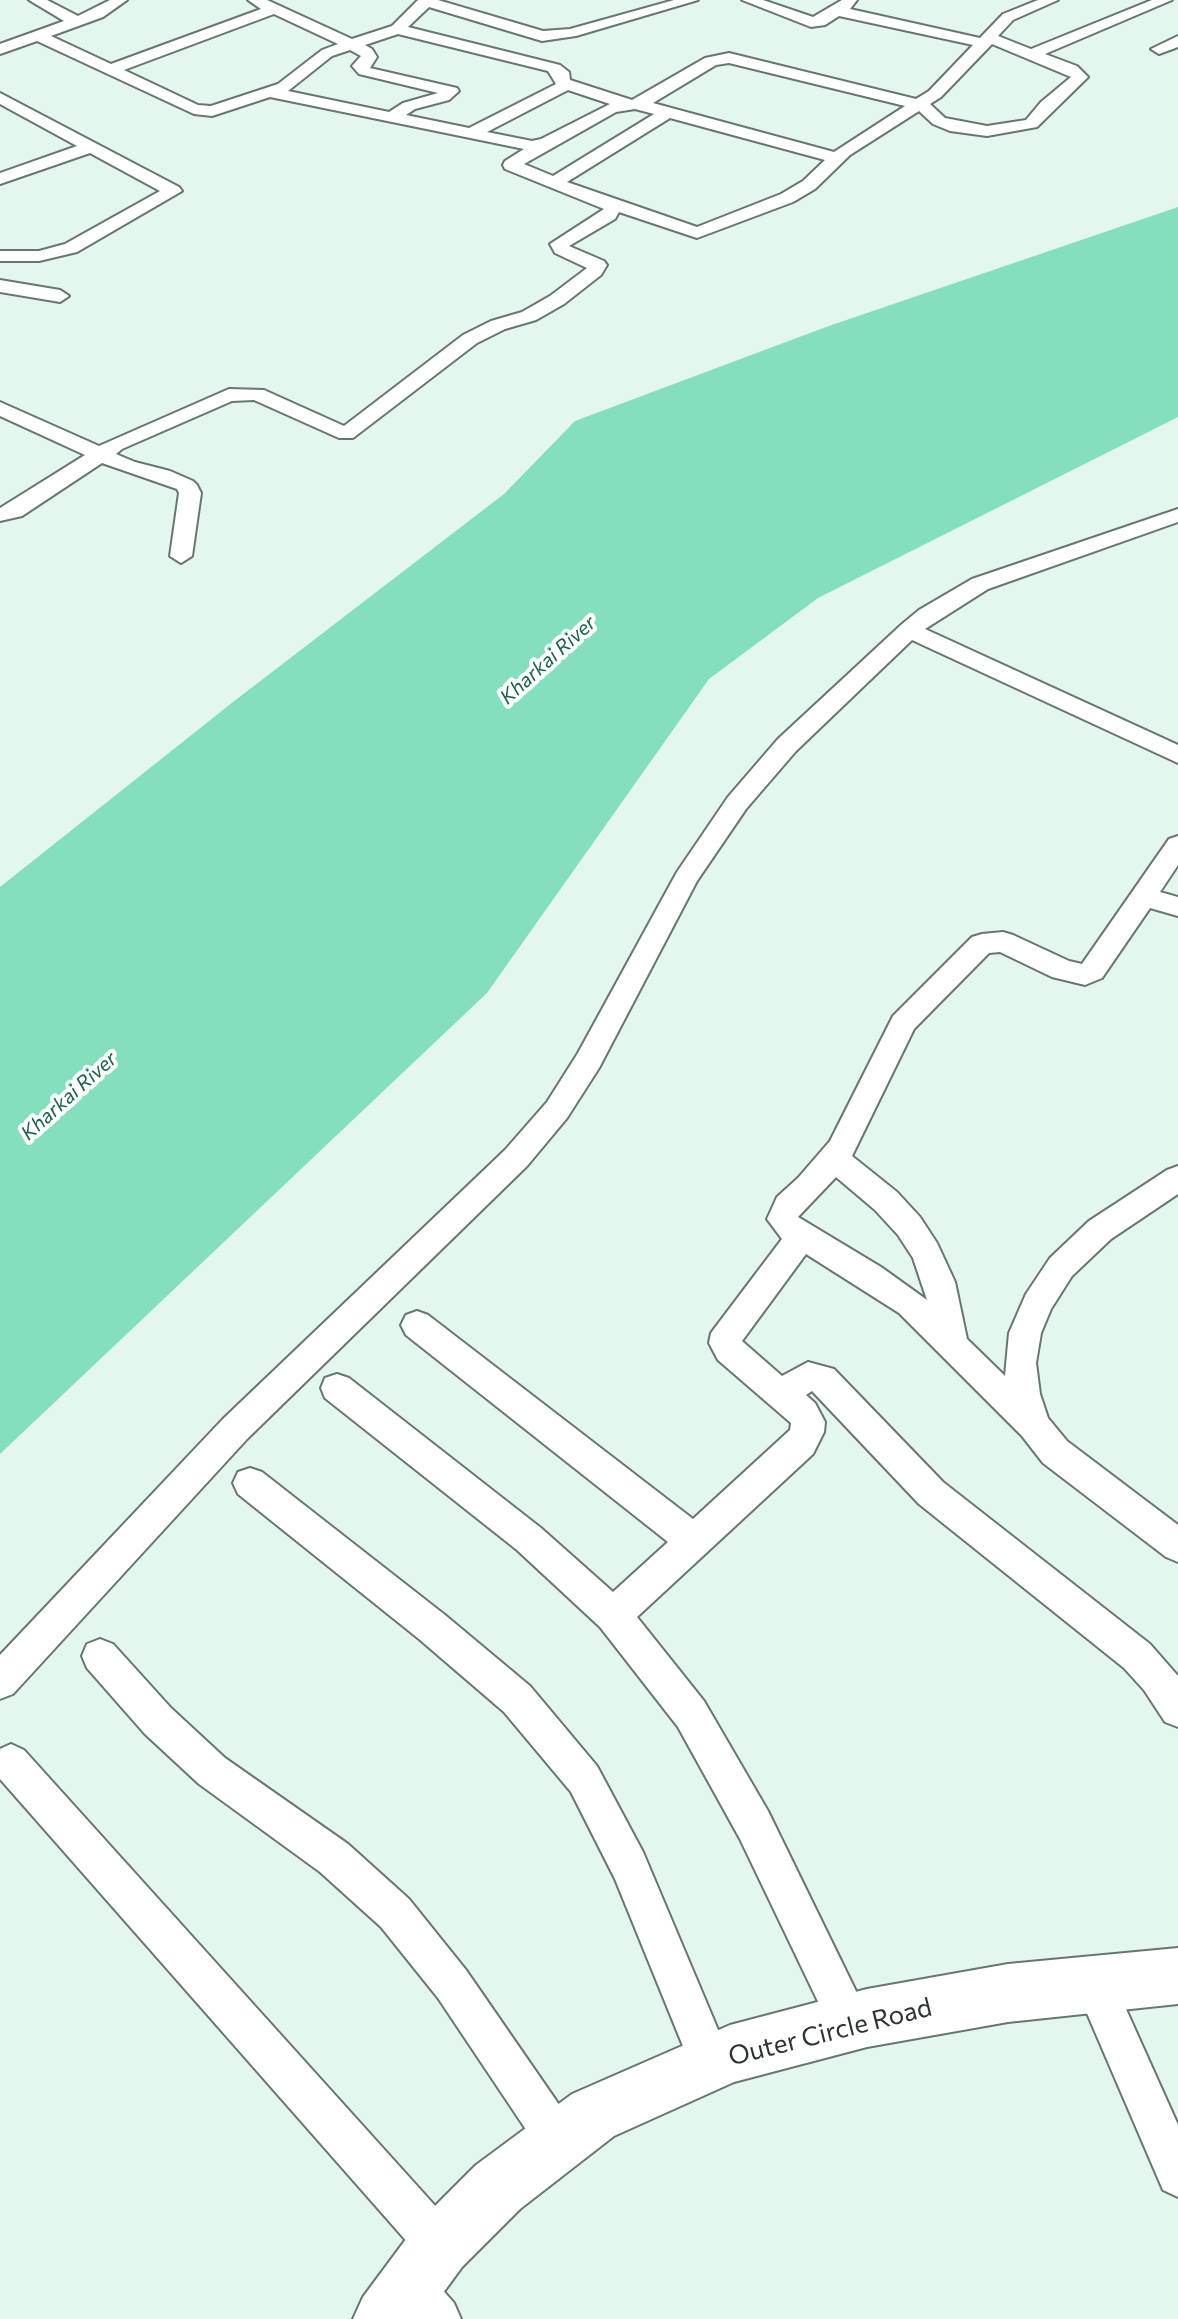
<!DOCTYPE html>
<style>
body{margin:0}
canvas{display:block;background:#e4f7ee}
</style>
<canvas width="1178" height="2319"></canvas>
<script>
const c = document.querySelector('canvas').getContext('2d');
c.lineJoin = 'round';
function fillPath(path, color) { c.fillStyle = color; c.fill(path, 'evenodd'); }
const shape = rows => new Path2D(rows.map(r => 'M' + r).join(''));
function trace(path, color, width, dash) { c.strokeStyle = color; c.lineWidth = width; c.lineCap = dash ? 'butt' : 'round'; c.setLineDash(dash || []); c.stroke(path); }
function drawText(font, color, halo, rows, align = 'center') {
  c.font = font + ' Commissioner,sans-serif'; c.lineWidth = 8; c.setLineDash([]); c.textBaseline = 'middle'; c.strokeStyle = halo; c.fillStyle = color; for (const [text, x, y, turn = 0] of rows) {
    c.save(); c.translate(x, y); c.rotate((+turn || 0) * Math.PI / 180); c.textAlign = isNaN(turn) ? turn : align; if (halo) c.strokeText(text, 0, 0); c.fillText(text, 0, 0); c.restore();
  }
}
fillPath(shape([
 [1178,207,1178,417,818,598,709,679,487,993,0,1454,0,887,233,702,504,494,575,421,826,327]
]), '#84e0bc');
const street = shape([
 [29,0,47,0,78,16,110,0,127,0,103,17,51,36,111,64,261,9,248,0,267,0,352,39,392,26,418,0,438,0,543,31,570,29,674,0,698,0,576,36,542,41,429,7,408,27,560,65,569,72,570,80,632,100,705,58,729,53,916,99,929,91,973,45,839,16,825,25,811,27,742,0,763,0,813,17,842,0,857,0,850,9,980,38,1003,14,1038,0,1058,0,1013,20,998,36,1031,49,1152,0,1172,0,1045,54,1077,66,1088,77,1037,127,987,136,950,131,933,124,919,111,850,155,815,189,793,202,697,238,619,212,615,219,569,246,604,261,607,265,601,275,564,304,536,320,505,329,477,343,353,438,339,438,254,400,232,401,122,449,116,454,135,462,170,471,193,481,197,485,201,493,192,556,181,563,170,556,179,493,177,489,102,463,22,516,0,521,0,508,85,455,0,416,0,402,99,446,229,389,264,390,344,426,463,335,491,321,522,312,550,296,587,268,555,253,550,244,604,209,505,169,503,165,505,161,524,149,270,97,212,116,194,114,37,41,0,54,0,44,64,21,29,0],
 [274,14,338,44,322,50,278,84,211,106,198,105,124,70,274,14],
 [398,34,548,71,556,84,469,128,406,115,415,109,449,100,459,91,457,88,370,68,377,57,372,49,365,45,398,34],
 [992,44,1071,77,1041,102,1026,120,987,126,945,118,930,104,941,97,992,44],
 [350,50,361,56,352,66,359,74,438,93,403,103,389,112,288,91,332,56,350,50],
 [729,63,905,106,834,152,653,103,716,65,729,63],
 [568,90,610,104,541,139,532,141,487,132,568,90],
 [635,109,654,114,553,176,524,164,616,112,635,109],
 [670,118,825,160,803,181,781,194,697,227,567,182,670,118],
 [1178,36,1178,47,1159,54,1151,49,1178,36],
 [0,93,179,187,182,191,77,252,39,261,0,261,0,251,39,251,65,244,160,191,90,153,0,184,0,173,77,146,0,104,0,93],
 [0,280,60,290,69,296,60,302,0,292,0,280],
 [1178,509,1178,522,988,589,925,629,1178,745,1178,763,912,640,796,751,746,809,697,881,599,1068,567,1118,527,1166,247,1439,13,1694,0,1699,0,1655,223,1419,505,1150,547,1102,578,1053,677,872,728,797,778,739,901,625,919,610,972,579,1178,509],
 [1178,836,1178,865,1160,892,1178,897,1178,916,1150,908,1102,978,1085,985,1052,977,1000,952,989,953,914,1029,852,1156,897,1192,920,1217,937,1243,955,1282,967,1339,1005,1376,1009,1333,1026,1294,1050,1258,1089,1221,1167,1170,1178,1166,1178,1194,1111,1239,1072,1276,1051,1309,1041,1333,1036,1363,1040,1394,1048,1418,1067,1441,1178,1525,1178,1562,1166,1557,1043,1463,1022,1436,899,1313,806,1254,742,1341,782,1376,808,1362,834,1369,943,1482,1150,1644,1178,1676,1178,1727,1165,1722,1144,1690,1124,1668,919,1504,812,1391,806,1395,815,1403,825,1422,824,1432,813,1454,637,1617,704,1701,768,1811,871,2022,865,2037,850,2043,835,2037,740,1839,678,1727,600,1627,517,1550,325,1398,321,1388,325,1378,337,1374,349,1378,541,1528,613,1592,668,1542,406,1335,401,1325,406,1315,417,1311,428,1315,693,1519,790,1430,791,1423,718,1360,709,1343,711,1333,782,1239,767,1219,773,1206,777,1197,798,1178,830,1141,893,1016,972,937,982,934,1003,932,1013,935,1069,961,1082,964,1169,839,1178,836],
 [836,1177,875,1210,898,1235,913,1258,927,1300,881,1267,798,1217,836,1177],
 [250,1468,262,1472,445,1615,530,1686,597,1766,643,1852,732,2063,726,2078,711,2084,696,2078,615,1879,571,1792,504,1712,419,1639,238,1494,233,1483,238,1472,250,1468],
 [100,1639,113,1644,171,1708,225,1758,348,1844,409,1899,466,1970,573,2125,579,2140,573,2155,558,2161,543,2155,438,1998,381,1927,320,1872,199,1784,145,1734,87,1668,82,1656,87,1644,100,1639],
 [11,1744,24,1750,456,2229,462,2245,456,2261,440,2267,424,2261,0,1779,0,1749,11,1744],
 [1094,1963,1108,1969,1178,2125,1178,2197,1163,2190,1074,1983,1080,1969,1094,1963],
 [409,2264,425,2270,454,2303,461,2319,408,2319,393,2302,387,2286,393,2270,409,2264]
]);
const secondary = shape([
 [1178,1948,1178,2004,1008,2022,867,2047,734,2082,614,2136,520,2209,462,2267,424,2319,353,2319,363,2297,418,2223,476,2165,572,2094,730,2025,867,1989,1008,1964,1178,1948]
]);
trace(street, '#677770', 4);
trace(secondary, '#677770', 4);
fillPath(street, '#fff');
fillPath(secondary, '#fff');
drawText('italic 20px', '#1c624b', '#fff', [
 ["Kharkai River",548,660,-42],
 ["Kharkai River",69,1096,-42]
]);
drawText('26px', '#2d3431', '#fff', [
 ["Outer Circle Road",830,2032,-14]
]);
</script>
